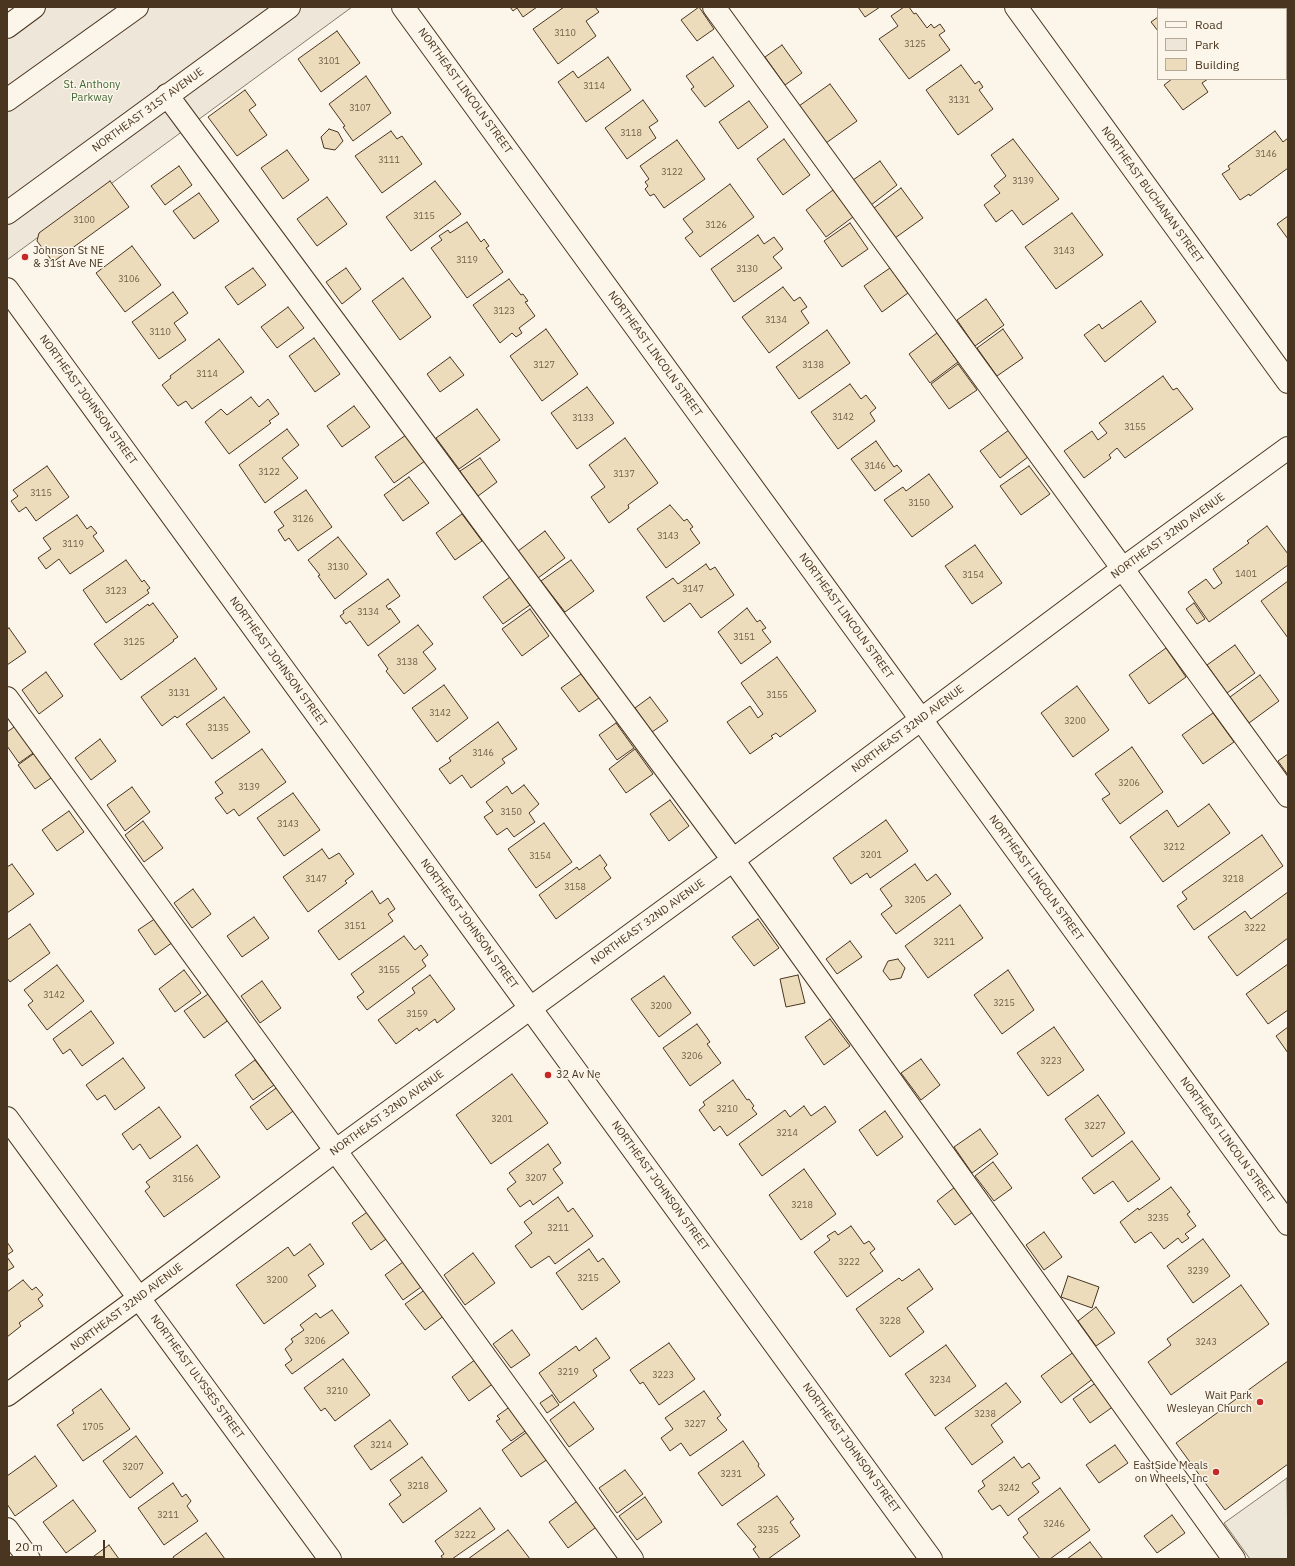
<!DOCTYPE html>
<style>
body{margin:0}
#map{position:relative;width:1295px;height:1566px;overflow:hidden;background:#fbf6e9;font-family:"IBM Plex Sans",sans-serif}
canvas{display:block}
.frame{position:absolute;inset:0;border:8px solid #4a3520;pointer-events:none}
.legend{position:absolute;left:1157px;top:8px;width:130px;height:72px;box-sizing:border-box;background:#fbf6e9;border:1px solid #b4a999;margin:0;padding:5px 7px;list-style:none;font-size:12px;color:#4a3520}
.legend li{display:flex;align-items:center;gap:8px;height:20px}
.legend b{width:20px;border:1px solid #b4a999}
.scale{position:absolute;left:8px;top:1540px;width:97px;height:18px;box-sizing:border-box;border:2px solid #4a3520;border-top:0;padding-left:5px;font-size:12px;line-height:14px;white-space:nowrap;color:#4a3520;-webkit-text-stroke:3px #fbf6e9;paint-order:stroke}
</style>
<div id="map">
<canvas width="1295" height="1566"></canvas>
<div class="frame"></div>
<ul class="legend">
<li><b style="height:5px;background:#fbf6e9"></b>Road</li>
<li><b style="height:11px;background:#ede6d9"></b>Park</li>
<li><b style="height:11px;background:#ecdcbc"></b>Building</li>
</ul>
<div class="scale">20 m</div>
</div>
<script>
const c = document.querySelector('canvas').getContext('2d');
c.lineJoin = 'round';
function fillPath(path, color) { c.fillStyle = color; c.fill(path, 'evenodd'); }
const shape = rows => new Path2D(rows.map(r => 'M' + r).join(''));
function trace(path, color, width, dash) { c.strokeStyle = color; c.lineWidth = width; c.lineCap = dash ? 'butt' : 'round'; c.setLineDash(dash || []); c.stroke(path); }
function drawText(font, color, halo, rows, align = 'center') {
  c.font = font + ' "IBM Plex Sans",sans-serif'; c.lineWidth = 3; c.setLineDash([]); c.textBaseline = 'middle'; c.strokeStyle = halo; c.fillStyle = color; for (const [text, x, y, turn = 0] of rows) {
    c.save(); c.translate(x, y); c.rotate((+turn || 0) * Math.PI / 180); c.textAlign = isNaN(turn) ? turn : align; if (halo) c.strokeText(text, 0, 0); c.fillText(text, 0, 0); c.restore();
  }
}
const green = shape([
 [7,7,352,7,7,260,7,7]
]);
fillPath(green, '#ede6d9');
trace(green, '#887966', 1);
const parking = shape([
 [1287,1478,1288,1559,1250,1559,1224,1523,1287,1478]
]);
fillPath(parking, '#ede7d9');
trace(parking, '#887966', 1);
const building = shape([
 [510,7,537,7,523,17,517,8,513,11,510,7],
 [564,7,595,7,599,12,586,21,596,36,558,64,533,29,564,7],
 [699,7,714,29,697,41,681,20,699,7],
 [858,7,880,7,865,17,858,7],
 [904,7,909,7,914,14,916,13,927,28,931,24,934,28,940,24,945,31,939,35,950,50,909,79,879,39,898,26,891,16,904,7],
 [1173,7,1197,7,1198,9,1170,9,1173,7],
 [1158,17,1158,31,1151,22,1158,17],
 [337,31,360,63,321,92,298,59,337,31],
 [782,45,802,73,785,85,765,57,782,45],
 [608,57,631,90,586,122,558,82,573,71,578,78,608,57],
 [713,57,734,86,705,107,691,89,694,87,686,76,713,57],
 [961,65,975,84,979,81,983,87,979,90,993,109,958,135,926,90,961,65],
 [366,76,391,113,353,141,343,127,345,126,329,104,366,76],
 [1172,79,1208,79,1202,83,1208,92,1183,110,1164,85,1172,79],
 [830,84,857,121,826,143,799,106,830,84],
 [245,90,256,105,249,110,267,135,237,156,208,117,245,90],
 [643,100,658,121,649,127,656,138,627,159,605,128,643,100],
 [749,101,768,127,738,149,719,122,749,101],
 [329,129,338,132,343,141,335,150,324,148,321,137,329,129],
 [391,131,397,139,402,136,422,164,382,193,355,156,391,131],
 [1275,131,1283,142,1288,138,1288,168,1250,196,1249,194,1240,200,1222,174,1230,169,1228,166,1275,131],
 [784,139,810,175,783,195,757,159,784,139],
 [1013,139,1059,199,1023,225,1012,210,996,222,984,205,1000,193,994,186,1006,176,991,155,1013,139],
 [677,140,705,179,664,208,654,194,650,196,645,189,648,186,645,182,649,179,640,166,677,140],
 [287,150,309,180,283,199,261,168,287,150],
 [880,161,897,185,871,205,853,180,880,161],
 [179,166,192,185,165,205,151,186,179,166],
 [110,181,129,207,53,262,37,241,39,233,110,181],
 [435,181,461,214,411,251,386,217,435,181],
 [730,184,754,217,700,257,685,238,693,232,683,219,730,184],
 [901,188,923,218,895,238,874,208,901,188],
 [833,190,853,217,826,237,806,210,833,190],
 [199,193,219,221,194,239,173,211,199,193],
 [327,197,347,224,317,246,297,219,327,197],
 [1072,213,1103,255,1056,289,1025,247,1072,213],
 [1288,216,1288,239,1277,224,1288,216],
 [467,222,481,242,484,239,489,246,486,248,503,272,467,298,431,248,442,240,439,236,448,230,450,233,467,222],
 [850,223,868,249,842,267,824,241,850,223],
 [758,235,764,244,774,237,783,249,773,257,782,268,734,302,711,269,758,235],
 [132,246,161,285,125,312,96,273,132,246],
 [253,268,266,285,238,305,225,287,253,268],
 [346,268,361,289,342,304,326,282,346,268],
 [890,268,908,293,882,312,864,286,890,268],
 [403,278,431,317,400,340,372,301,403,278],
 [509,279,521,295,523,294,528,301,525,302,535,316,519,328,522,333,516,337,512,333,500,343,473,305,509,279],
 [783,287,794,301,800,297,807,307,801,311,809,323,769,353,742,317,783,287],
 [173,292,188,313,174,323,186,340,159,359,132,322,173,292],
 [986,299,1004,325,975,346,957,320,986,299],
 [1141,301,1156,322,1105,362,1084,335,1099,324,1102,329,1141,301],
 [288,307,304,328,277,348,261,327,288,307],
 [546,329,578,374,542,401,510,356,546,329],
 [1003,329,1023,358,997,376,977,348,1003,329],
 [827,330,850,363,799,399,776,367,827,330],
 [937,333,958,362,930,383,909,354,937,333],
 [314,338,340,374,315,392,289,356,314,338],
 [219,339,244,372,192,409,186,401,178,406,162,385,171,378,170,376,219,339],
 [450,357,464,375,440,392,427,374,450,357],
 [958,364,977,390,949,409,931,384,958,364],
 [1163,376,1173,390,1177,388,1193,409,1125,458,1117,448,1109,455,1111,458,1084,478,1064,451,1092,431,1098,440,1107,433,1099,423,1163,376],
 [850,384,861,399,866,395,876,408,870,413,875,421,838,449,811,412,850,384],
 [587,387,614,423,577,449,551,413,587,387],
 [251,397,259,407,268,399,279,414,269,421,271,423,229,454,205,422,221,409,227,415,251,397],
 [354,406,370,427,342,447,327,426,354,406],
 [477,409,500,440,459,469,436,438,477,409],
 [287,429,299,445,282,458,298,478,265,503,239,465,287,429],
 [1009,430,1028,457,1000,478,980,451,1009,430],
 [406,435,425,461,394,483,375,457,406,435],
 [625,438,658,483,628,505,629,508,609,523,591,497,605,487,589,465,625,438],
 [876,441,894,467,897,465,902,471,875,491,851,459,876,441],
 [480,458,497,482,478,496,460,471,480,458],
 [47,466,69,497,36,521,26,507,19,512,11,501,18,496,13,490,47,466],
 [1029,466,1050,494,1021,515,1000,486,1029,466],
 [929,474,953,507,912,537,884,500,903,487,906,491,929,474],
 [409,477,429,503,403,521,384,495,409,477],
 [306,490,332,527,298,551,289,538,285,541,278,530,284,526,274,512,306,490],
 [670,505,684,521,687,519,693,527,690,529,700,543,666,568,637,529,670,505],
 [462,514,482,541,455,560,436,533,462,514],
 [77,515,87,529,91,526,97,533,93,536,104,551,70,574,59,559,46,569,38,558,51,549,43,538,77,515],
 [1267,526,1288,554,1288,565,1209,622,1188,592,1206,579,1214,589,1222,583,1213,569,1249,543,1247,541,1267,526],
 [545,531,565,558,538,578,518,551,545,531],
 [338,537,367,574,335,599,318,576,320,575,308,560,338,537],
 [975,545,1002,583,972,604,945,566,975,545],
 [126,560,142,582,144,580,150,588,147,590,149,593,106,623,83,590,126,560],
 [571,560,594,591,565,612,541,581,571,560],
 [706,564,710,570,715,567,734,595,701,618,690,603,664,622,646,597,673,578,678,584,706,564],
 [510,577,530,605,503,624,483,597,510,577],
 [388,579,400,596,386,606,389,610,390,608,400,622,368,646,350,621,346,624,340,616,344,613,343,611,388,579],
 [1288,581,1288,638,1261,601,1288,581],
 [153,603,178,637,173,640,174,641,121,680,94,644,148,604,149,606,153,603],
 [1194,603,1205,619,1197,624,1186,609,1194,603],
 [747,608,757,622,760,620,766,628,762,630,771,642,741,664,718,632,747,608],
 [530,609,549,636,522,656,502,629,530,609],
 [418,625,433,644,423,652,436,669,404,694,386,671,388,669,378,655,418,625],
 [9,628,26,652,7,665,7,629,9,628],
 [1235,645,1255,673,1227,693,1207,665,1235,645],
 [1166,648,1186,677,1149,704,1129,675,1166,648],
 [777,657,816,711,780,737,776,733,771,736,773,738,750,754,727,722,750,706,758,718,763,714,741,683,777,657],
 [195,658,217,689,177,718,175,716,162,726,141,697,195,658],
 [46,672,63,696,39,714,22,690,46,672],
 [581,674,599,698,579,712,561,688,581,674],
 [1260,675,1279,701,1249,723,1230,697,1260,675],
 [444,685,468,718,437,742,412,708,444,685],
 [1077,686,1109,730,1073,757,1041,713,1077,686],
 [224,697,250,732,212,759,186,724,224,697],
 [650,697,668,721,652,732,635,708,650,697],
 [1213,713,1234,742,1203,764,1182,735,1213,713],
 [498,722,517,749,502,759,505,763,471,788,462,775,450,784,439,769,451,761,449,758,498,722],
 [616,723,634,748,617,760,599,735,616,723],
 [17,725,36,751,19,763,7,746,7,732,17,725],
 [100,739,116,761,91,780,75,758,100,739],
 [1132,747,1163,792,1120,824,1102,799,1110,794,1095,774,1132,747],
 [262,749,286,782,239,816,234,809,227,814,215,798,223,793,215,782,262,749],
 [635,749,653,774,626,793,609,769,635,749],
 [36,752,54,776,35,789,18,765,36,752],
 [1288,754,1288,775,1278,761,1288,754],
 [524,785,539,804,529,813,535,822,514,837,507,828,497,835,484,817,493,811,486,802,507,786,512,794,524,785],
 [132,787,150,812,125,831,107,805,132,787],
 [293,793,320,830,284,856,257,818,293,793],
 [670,800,689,826,669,841,650,814,670,800],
 [1209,804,1230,833,1163,882,1130,837,1167,810,1178,827,1209,804],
 [69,811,84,832,57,851,42,830,69,811],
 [886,820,908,851,870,878,867,873,851,884,833,858,886,820],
 [143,821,163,848,144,862,125,835,143,821],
 [544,823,572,862,536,888,508,849,544,823],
 [1262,835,1283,866,1194,930,1177,906,1187,899,1182,892,1262,835],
 [322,849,329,859,339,853,354,874,345,881,347,883,308,912,283,877,322,849],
 [600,855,607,865,604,868,611,878,556,919,539,895,577,867,579,870,600,855],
 [12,864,34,894,7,913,7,867,12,864],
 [915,864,927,881,936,874,951,894,896,934,881,914,892,906,880,889,915,864],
 [193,889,211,914,192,928,174,903,193,889],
 [372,891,380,904,388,898,395,909,388,914,393,921,339,960,318,931,372,891],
 [1288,892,1288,938,1237,976,1208,937,1245,911,1251,919,1288,892],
 [960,905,983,938,928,978,905,946,960,905],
 [254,917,269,938,242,957,227,936,254,917],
 [156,918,173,942,155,955,138,930,156,918],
 [758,919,779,948,754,966,732,937,758,919],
 [30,924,50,953,10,982,7,978,7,940,30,924],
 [404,936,415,950,421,945,428,955,422,960,426,966,367,1010,357,997,364,992,351,974,404,936],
 [850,941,862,957,837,974,826,959,850,941],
 [898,959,905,968,901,978,890,980,883,971,888,961,898,959],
 [1288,964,1288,1010,1268,1024,1246,994,1288,964],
 [57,965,84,1001,47,1030,28,1005,33,1001,24,990,57,965],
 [184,970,201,993,175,1012,159,989,184,970],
 [1008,970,1034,1010,1002,1034,974,995,1008,970],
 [430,975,455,1009,437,1023,435,1019,419,1031,417,1028,396,1044,378,1020,415,993,412,988,430,975],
 [798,975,805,1003,786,1007,780,979,798,975],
 [664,976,691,1013,659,1037,631,999,664,976],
 [262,981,281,1008,260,1023,241,996,262,981],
 [211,992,230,1019,204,1038,184,1011,211,992],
 [91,1011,114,1043,82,1066,70,1049,63,1054,53,1039,91,1011],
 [830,1019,850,1046,824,1065,805,1037,830,1019],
 [697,1024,710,1042,707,1044,721,1063,690,1086,663,1048,697,1024],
 [1054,1027,1084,1070,1048,1096,1017,1053,1054,1027],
 [1288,1027,1288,1053,1276,1036,1288,1027],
 [123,1058,145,1088,115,1110,105,1095,97,1100,86,1085,123,1058],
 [921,1059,940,1085,921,1100,901,1073,921,1059],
 [255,1060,274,1085,253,1100,235,1075,255,1060],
 [512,1074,548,1123,491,1164,456,1115,512,1074],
 [733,1080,747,1100,749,1099,754,1106,752,1108,757,1114,727,1136,720,1126,714,1131,699,1110,705,1105,703,1102,733,1080],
 [279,1086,296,1109,267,1130,250,1107,279,1086],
 [1098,1095,1125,1133,1092,1157,1065,1119,1098,1095],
 [804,1106,811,1116,825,1106,836,1122,762,1176,739,1144,785,1110,790,1117,804,1106],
 [159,1107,181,1137,150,1159,140,1144,133,1150,122,1134,159,1107],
 [885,1111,903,1137,877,1156,859,1130,885,1111],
 [980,1129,998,1154,972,1173,954,1147,980,1129],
 [1132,1141,1160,1179,1128,1202,1113,1181,1094,1194,1082,1178,1132,1141],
 [548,1144,561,1163,553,1169,563,1183,533,1205,530,1200,520,1207,507,1189,516,1182,509,1173,548,1144],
 [197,1145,220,1177,164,1217,145,1191,150,1187,146,1182,197,1145],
 [993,1162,1012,1188,994,1201,975,1176,993,1162],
 [804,1169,836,1214,801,1240,769,1195,804,1169],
 [955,1187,973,1212,955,1225,937,1201,955,1187],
 [1171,1187,1190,1212,1187,1214,1196,1226,1185,1234,1189,1238,1182,1243,1178,1238,1164,1249,1151,1232,1135,1243,1120,1222,1138,1208,1139,1210,1171,1187],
 [558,1197,568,1212,573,1208,593,1236,555,1264,549,1256,531,1268,515,1246,532,1233,524,1222,558,1197],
 [370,1210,389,1237,371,1250,352,1223,370,1210],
 [851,1226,864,1244,869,1241,875,1249,870,1253,883,1271,847,1297,814,1252,830,1240,827,1236,835,1231,838,1235,851,1226],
 [1044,1232,1062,1257,1044,1270,1026,1245,1044,1232],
 [1203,1239,1230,1276,1193,1303,1167,1266,1203,1239],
 [7,1242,13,1251,7,1255,7,1242],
 [310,1244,324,1264,308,1275,316,1286,264,1324,236,1285,288,1247,294,1256,310,1244],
 [589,1249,598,1262,603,1258,620,1282,582,1310,556,1273,589,1249],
 [473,1253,495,1283,465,1305,444,1275,473,1253],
 [7,1257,14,1267,7,1271,7,1257],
 [403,1262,421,1287,403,1300,385,1275,403,1262],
 [919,1269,933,1289,907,1308,924,1332,890,1357,856,1309,899,1278,902,1281,919,1269],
 [1068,1276,1099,1287,1092,1308,1061,1297,1068,1276],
 [23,1280,32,1290,36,1287,43,1295,38,1299,43,1306,19,1323,21,1326,7,1337,7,1292,23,1280],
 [1241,1285,1269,1324,1171,1395,1148,1362,1171,1345,1167,1339,1241,1285],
 [426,1289,445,1315,425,1330,405,1304,426,1289],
 [1096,1307,1115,1333,1096,1346,1078,1321,1096,1307],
 [332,1310,349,1333,292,1374,285,1365,292,1360,285,1349,293,1342,291,1339,304,1330,300,1325,316,1313,320,1318,332,1310],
 [512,1330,530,1355,511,1368,493,1344,512,1330],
 [596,1338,610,1358,593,1370,597,1376,560,1403,539,1373,576,1346,579,1351,596,1338],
 [669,1343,695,1379,659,1405,643,1382,640,1384,630,1370,669,1343],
 [946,1345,976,1386,935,1416,905,1374,946,1345],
 [1075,1351,1094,1378,1061,1403,1041,1376,1075,1351],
 [343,1359,370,1395,335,1421,325,1408,321,1411,304,1388,343,1359],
 [476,1359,494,1383,469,1401,452,1377,476,1359],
 [1288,1361,1288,1464,1225,1510,1176,1443,1288,1361],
 [1097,1382,1114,1406,1090,1423,1073,1399,1097,1382],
 [1006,1383,1021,1402,991,1425,1003,1442,972,1465,945,1428,1006,1383],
 [101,1389,130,1429,83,1461,57,1425,74,1413,72,1410,101,1389],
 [704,1391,721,1415,717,1418,727,1430,690,1456,681,1443,670,1451,661,1438,673,1429,665,1418,704,1391],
 [552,1395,559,1405,547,1413,540,1403,552,1395],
 [574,1402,594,1429,569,1447,550,1420,574,1402],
 [511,1406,528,1429,511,1441,496,1421,500,1419,497,1416,511,1406],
 [390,1420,408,1444,371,1470,354,1446,390,1420],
 [531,1429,551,1457,521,1477,502,1450,531,1429],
 [136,1436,163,1473,130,1498,103,1461,136,1436],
 [743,1441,759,1464,758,1466,765,1475,722,1506,698,1473,743,1441],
 [1115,1445,1128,1463,1099,1483,1086,1465,1115,1445],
 [35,1456,57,1486,15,1516,7,1504,7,1476,35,1456],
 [422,1457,447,1491,403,1523,389,1504,401,1495,390,1480,422,1457],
 [1014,1457,1022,1468,1029,1463,1040,1478,1032,1483,1039,1492,1008,1516,1000,1505,992,1510,978,1491,985,1486,982,1481,1014,1457],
 [625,1470,643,1494,617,1513,599,1488,625,1470],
 [173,1483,182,1497,186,1494,191,1501,187,1506,198,1521,164,1545,138,1508,173,1483],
 [1060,1488,1090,1530,1050,1559,1040,1559,1023,1537,1028,1533,1018,1519,1060,1488],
 [777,1496,794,1519,790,1522,800,1536,768,1559,760,1559,753,1549,756,1547,737,1524,777,1496],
 [645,1497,662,1522,637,1540,619,1516,645,1497],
 [580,1499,599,1525,568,1548,549,1522,580,1499],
 [73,1500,96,1531,66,1553,43,1522,73,1500],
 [480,1508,495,1529,452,1559,443,1559,441,1556,444,1554,435,1541,480,1508],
 [1172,1515,1185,1533,1157,1553,1144,1536,1172,1515],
 [508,1530,530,1559,468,1559,508,1530],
 [206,1533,225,1559,174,1559,173,1557,206,1533],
 [1090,1542,1103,1559,1067,1559,1090,1542],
 [109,1545,119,1559,90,1559,109,1545]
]);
fillPath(building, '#ecdcbc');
trace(building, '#4a3520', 1);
const minor = shape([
 [403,7,1288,1224],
 [714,7,1288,796],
 [1016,7,1288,382],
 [7,27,34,7],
 [167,95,733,860,1234,1559],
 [7,100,137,7],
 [7,213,289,7],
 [7,289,931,1559],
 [7,698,632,1559],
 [7,1118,330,1559],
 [7,1395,139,1298,335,1151,733,860,1122,569,1288,448],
 [7,1529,29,1559]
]);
trace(minor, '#4a3520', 24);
trace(minor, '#fbf6e9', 22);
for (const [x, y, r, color] of [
 [25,257,4,"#c62828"],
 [548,1075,4,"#c62828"],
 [1260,1402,4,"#c62828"],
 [1216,1472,4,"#c62828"]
]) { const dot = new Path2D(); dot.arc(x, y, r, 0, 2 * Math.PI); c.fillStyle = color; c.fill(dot); trace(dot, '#fbf6e9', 1.5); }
drawText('9px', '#725f47', null, [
 ["3110",565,33],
 ["3125",915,44],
 ["3101",329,61],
 ["3114",594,86],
 ["3131",959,100],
 ["3107",360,108],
 ["3118",631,133],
 ["3146",1266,154],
 ["3111",389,160],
 ["3122",672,172],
 ["3139",1023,181],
 ["3115",424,216],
 ["3100",84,220],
 ["3126",716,225],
 ["3143",1064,251],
 ["3119",467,260],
 ["3130",747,269],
 ["3106",129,279],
 ["3123",504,311],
 ["3134",776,320],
 ["3110",160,332],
 ["3127",544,365],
 ["3138",813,365],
 ["3114",207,374],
 ["3142",843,417],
 ["3133",583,418],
 ["3155",1135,427],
 ["3146",875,466],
 ["3122",269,472],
 ["3137",624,474],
 ["3115",41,493],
 ["3150",919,503],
 ["3126",303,519],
 ["3143",668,536],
 ["3119",73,544],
 ["3130",338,567],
 ["1401",1246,574],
 ["3154",973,575],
 ["3147",693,589],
 ["3123",116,591],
 ["3134",368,612],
 ["3151",744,637],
 ["3125",134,642],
 ["3138",407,662],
 ["3131",179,693],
 ["3155",777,695],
 ["3142",440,713],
 ["3200",1075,721],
 ["3135",218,728],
 ["3146",483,753],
 ["3206",1129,783],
 ["3139",249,787],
 ["3150",511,812],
 ["3143",288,824],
 ["3212",1174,847],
 ["3201",871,855],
 ["3154",540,856],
 ["3147",316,879],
 ["3218",1233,879],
 ["3158",575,887],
 ["3205",915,900],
 ["3151",355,926],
 ["3222",1255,928],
 ["3211",944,942],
 ["3155",389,970],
 ["3142",54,995],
 ["3215",1004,1003],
 ["3200",661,1006],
 ["3159",417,1014],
 ["3206",692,1056],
 ["3223",1051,1061],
 ["3210",727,1109],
 ["3201",502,1119],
 ["3227",1095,1126],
 ["3214",787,1133],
 ["3207",536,1178],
 ["3156",183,1179],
 ["3218",802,1205],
 ["3235",1158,1218],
 ["3211",558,1228],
 ["3222",849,1262],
 ["3239",1198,1271],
 ["3215",588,1278],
 ["3200",277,1280],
 ["3228",890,1321],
 ["3206",315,1341],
 ["3243",1206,1342],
 ["3219",568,1372],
 ["3223",663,1375],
 ["3234",940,1380],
 ["3210",337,1391],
 ["3238",985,1414],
 ["3227",695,1424],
 ["1705",93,1427],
 ["3214",381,1445],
 ["3207",133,1467],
 ["3231",731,1474],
 ["3218",418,1486],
 ["3242",1009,1488],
 ["3211",168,1515],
 ["3246",1054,1524],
 ["3235",768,1530],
 ["3222",465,1535]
]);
drawText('11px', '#436837', '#fbf6e9', [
 ["St. Anthony",92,85],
 ["Parkway",92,98]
]);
drawText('11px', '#4a3520', '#fbf6e9', [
 ["NORTHEAST LINCOLN STREET",465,91,54],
 ["NORTHEAST 31ST AVENUE",148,110,-36],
 ["NORTHEAST BUCHANAN STREET",1152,195,54],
 ["NORTHEAST LINCOLN STREET",655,354,54],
 ["NORTHEAST JOHNSON STREET",88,400,54],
 ["NORTHEAST 32ND AVENUE",1168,536,-36],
 ["NORTHEAST LINCOLN STREET",846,616,54],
 ["NORTHEAST JOHNSON STREET",278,662,54],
 ["NORTHEAST 32ND AVENUE",908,729,-37],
 ["NORTHEAST LINCOLN STREET",1036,878,54],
 ["NORTHEAST 32ND AVENUE",648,922,-36],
 ["NORTHEAST JOHNSON STREET",469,924,54],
 ["NORTHEAST 32ND AVENUE",387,1113,-36],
 ["NORTHEAST LINCOLN STREET",1227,1140,54],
 ["NORTHEAST JOHNSON STREET",660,1186,54],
 ["NORTHEAST 32ND AVENUE",127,1307,-37],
 ["NORTHEAST ULYSSES STREET",197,1377,54],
 ["NORTHEAST JOHNSON STREET",851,1448,54]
]);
drawText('11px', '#4a3520', '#fbf6e9', [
 ["Johnson St NE",33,251],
 ["& 31st Ave NE",33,264],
 ["32 Av Ne",556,1075],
 ["Wait Park",1252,1396,"right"],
 ["Wesleyan Church",1252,1409,"right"],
 ["EastSide Meals",1208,1466,"right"],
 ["on Wheels, Inc",1208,1479,"right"]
], 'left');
</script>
